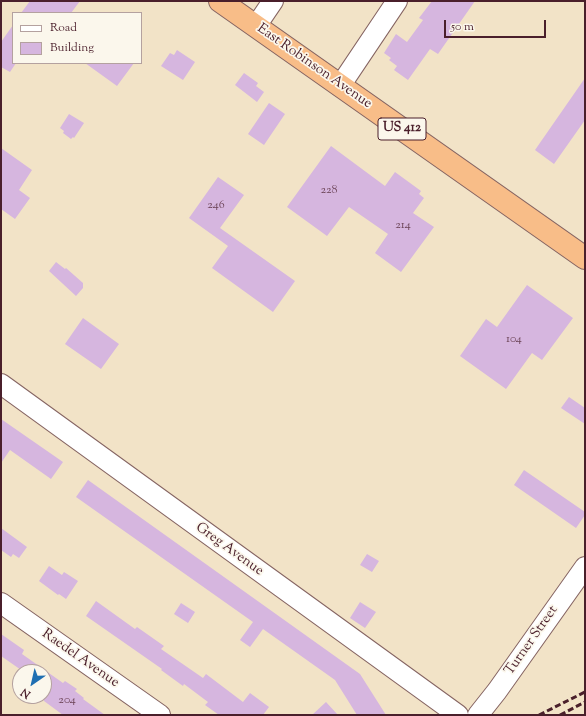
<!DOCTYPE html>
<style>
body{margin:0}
#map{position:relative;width:586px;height:716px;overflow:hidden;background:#f2e3c7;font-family:"Sorts Mill Goudy",serif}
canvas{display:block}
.frame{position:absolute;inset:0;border:2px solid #4a1f2b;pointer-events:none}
.legend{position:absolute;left:12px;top:12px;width:130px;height:52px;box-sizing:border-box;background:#fbf7ec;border:1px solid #b4a19f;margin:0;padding:5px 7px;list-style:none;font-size:12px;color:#4a1f2b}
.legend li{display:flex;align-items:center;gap:8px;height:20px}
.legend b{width:20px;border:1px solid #b4a19f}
.north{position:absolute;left:12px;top:664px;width:40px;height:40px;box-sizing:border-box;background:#fbf7ec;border:1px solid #b4a19f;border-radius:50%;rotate:214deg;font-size:11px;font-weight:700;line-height:16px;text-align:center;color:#4a1f2b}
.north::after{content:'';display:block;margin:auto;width:14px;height:18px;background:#1f6fb2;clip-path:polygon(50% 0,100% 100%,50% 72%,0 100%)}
.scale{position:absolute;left:444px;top:20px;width:102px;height:18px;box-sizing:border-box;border:2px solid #4a1f2b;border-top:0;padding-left:5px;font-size:12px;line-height:14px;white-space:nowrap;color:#4a1f2b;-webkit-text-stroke:3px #fbf7ec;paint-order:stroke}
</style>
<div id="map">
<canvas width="586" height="716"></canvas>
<div class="frame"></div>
<ul class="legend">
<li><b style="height:5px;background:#fff"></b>Road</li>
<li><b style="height:11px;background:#d6b6df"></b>Building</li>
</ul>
<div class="north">N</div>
<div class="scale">50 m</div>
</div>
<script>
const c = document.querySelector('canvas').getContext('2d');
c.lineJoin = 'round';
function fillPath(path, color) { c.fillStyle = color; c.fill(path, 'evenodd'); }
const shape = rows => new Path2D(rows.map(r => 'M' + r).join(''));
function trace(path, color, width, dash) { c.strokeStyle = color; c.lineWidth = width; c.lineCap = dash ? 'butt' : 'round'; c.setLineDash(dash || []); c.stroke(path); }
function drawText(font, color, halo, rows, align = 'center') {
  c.font = font + ' "Sorts Mill Goudy",serif'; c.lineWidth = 3.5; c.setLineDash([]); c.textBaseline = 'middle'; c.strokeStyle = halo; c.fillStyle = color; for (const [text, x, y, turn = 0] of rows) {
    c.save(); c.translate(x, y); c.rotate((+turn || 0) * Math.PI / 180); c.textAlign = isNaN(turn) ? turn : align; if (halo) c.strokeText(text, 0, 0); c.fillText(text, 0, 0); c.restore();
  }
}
fillPath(shape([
 [30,1,80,1,71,13,21,13],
 [432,1,475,1,438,54,430,49,408,80,394,70,397,66,389,60,391,58,384,53,396,34,407,42,423,20,419,18],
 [13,25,13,63,16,63,10,72,1,67,1,42],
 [177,50,195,62,183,80,161,66,170,53,174,55],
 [85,63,134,63,117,86],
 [244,73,258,83,256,86,264,92,257,102,235,85],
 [585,78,585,120,554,164,535,150],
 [269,103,285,114,264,145,248,134],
 [69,114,84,123,74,138,73,137,71,139,63,133,64,131,60,128],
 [331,146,385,186,395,172,421,191,419,194,424,198,413,213,434,227,401,272,375,253,388,234,349,207,327,236,287,207],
 [1,148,32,170,19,190,30,198,15,219,1,209],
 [218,177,244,195,220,228,295,281,273,312,212,268,228,246,189,218],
 [56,262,65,269,66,268,83,283,83,288,76,296,49,271],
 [527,285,573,318,542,360,532,353,506,389,460,356,486,319,497,327],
 [83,318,119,344,101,369,65,344],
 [569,397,585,408,585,424,561,408],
 [1,419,63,462,51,479,10,450,1,463],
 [524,470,585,512,585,515,576,528,514,485],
 [88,480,360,674,386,715,357,715,335,680,263,629,250,647,240,640,253,622,76,497],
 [1,528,27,547,19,558,13,554,11,557,1,550],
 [367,554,379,561,372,572,360,565],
 [49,566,62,575,64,572,78,581,66,599,59,594,58,595,39,581],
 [96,601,135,629,137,627,164,646,161,649,203,678,206,674,243,702,250,693,269,707,263,715,219,715,205,705,208,702,184,684,183,686,161,670,162,669,86,616],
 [360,602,376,612,365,628,350,618],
 [181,603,195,612,188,623,174,614],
 [1,634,24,650,22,654,63,683,65,681,77,689,75,691,84,698,83,699,105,715,63,715,44,701,44,672,24,672,1,656],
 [326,702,338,715,312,715]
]), '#d6b6df');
const minor = shape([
 [256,26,273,1],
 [340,86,397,1],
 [1,384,458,715],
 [1,603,160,715],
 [478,715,497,691,585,567]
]);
const highway = shape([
 [220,1,585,258]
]);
trace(minor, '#856462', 22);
trace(highway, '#856462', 24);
trace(minor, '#fff', 20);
trace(highway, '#f8bd88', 22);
trace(shape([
 [539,715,585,692],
 [560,715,585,702]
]), '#4a1f2b', 3, [6, 3]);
drawText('12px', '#6d4558', null, [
 ["228",329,191],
 ["246",216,206],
 ["214",403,226],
 ["104",514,340],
 ["204",67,701]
]);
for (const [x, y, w] of [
 [402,129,48]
]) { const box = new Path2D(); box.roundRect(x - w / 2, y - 11, w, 22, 3); c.fillStyle = '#fbf7ec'; c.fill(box); trace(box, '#4a1f2b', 1); }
drawText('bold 13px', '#4a1f2b', null, [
 ["US 412",402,129]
]);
drawText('14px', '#4a1f2b', '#fbf7ec', [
 ["East Robinson Avenue",314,67,35],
 ["Greg Avenue",229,550,36],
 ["Turner Street",532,641,-55],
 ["Raedel Avenue",80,659,35]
]);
</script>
